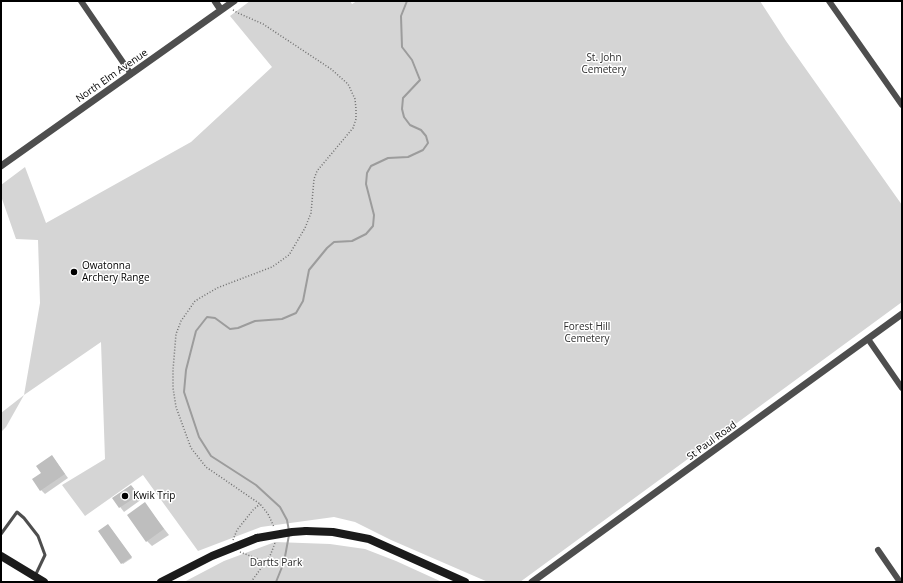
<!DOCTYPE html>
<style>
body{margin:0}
#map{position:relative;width:903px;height:583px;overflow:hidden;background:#fff;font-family:"Open Sans",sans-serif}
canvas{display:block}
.frame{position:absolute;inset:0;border:2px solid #000;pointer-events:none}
</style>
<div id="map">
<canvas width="903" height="583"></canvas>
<div class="frame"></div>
</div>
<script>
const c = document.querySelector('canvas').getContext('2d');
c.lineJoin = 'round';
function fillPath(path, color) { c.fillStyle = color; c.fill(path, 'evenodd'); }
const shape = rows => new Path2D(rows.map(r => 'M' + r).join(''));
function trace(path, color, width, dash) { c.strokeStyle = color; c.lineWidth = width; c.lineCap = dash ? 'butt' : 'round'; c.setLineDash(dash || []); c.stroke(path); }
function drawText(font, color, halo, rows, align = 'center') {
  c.font = font + ' "Open Sans",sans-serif'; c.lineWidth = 3; c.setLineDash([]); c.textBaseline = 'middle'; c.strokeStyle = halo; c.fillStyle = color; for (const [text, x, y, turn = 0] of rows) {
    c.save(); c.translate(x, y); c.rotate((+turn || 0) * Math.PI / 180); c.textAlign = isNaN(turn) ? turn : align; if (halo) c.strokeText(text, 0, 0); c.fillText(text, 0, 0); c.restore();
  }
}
fillPath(shape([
 [250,1,350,1,352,4,357,1,760,1,786,41,902,205,902,302,520,582,488,582,391,540,355,522,334,517,261,527,198,551,143,475,85,516,62,485,105,459,101,342,24,395,6,427,1,432,1,413,24,395,40,303,38,240,16,239,1,196,1,185,25,167,46,223,191,142,272,67,230,16],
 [275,542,330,544,365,549,396,561,442,582,184,582,224,561]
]), '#d5d5d5');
fillPath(shape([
 [52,456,68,478,45,494,41,490,43,473],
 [131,486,142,499,124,512,114,499],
 [144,503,169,535,152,546,147,541],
 [109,526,132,558,123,564,122,563]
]), '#0003');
trace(shape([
 [289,531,287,520,280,507,256,485,211,456,199,437,184,392,186,370,196,331,207,317,215,318,230,329,238,328,255,321,282,319,296,313,303,301,309,270,327,248,334,242,352,241,366,234,373,226,374,215,366,184,367,173,371,166,388,158,408,157,423,150,428,143,426,136,421,130,410,125,404,117,402,109,403,98,420,80,412,60,402,47,401,16,407,1],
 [276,582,284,562,289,535]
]), '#9c9c9c', 2);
fillPath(shape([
 [52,455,65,474,40,491,32,479,41,473,36,466],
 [131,485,139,495,119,508,112,498],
 [145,502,164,529,146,542,127,515],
 [108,524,132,557,121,564,98,531]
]), '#bebebe');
trace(shape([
 [233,10,238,13,263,24,331,69,348,84,355,99,356,109,356,119,353,128,317,171,314,179,311,213,305,228,289,255,272,267,217,288,195,301,181,321,176,334,173,370,173,388,176,407,191,448,206,467,260,504,268,514,274,527],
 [233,540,237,530,253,510,260,504],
 [240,552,266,562],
 [251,582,270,556,275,543]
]), '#707070', 1.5, [1, 2]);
trace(shape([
 [1,534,17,512,24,518,38,536,45,555,35,576]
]), '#4e4e4e', 3);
trace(shape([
 [81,1,131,74],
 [829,1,902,105],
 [868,339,902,388],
 [878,550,900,582]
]), '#4e4e4e', 6);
trace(shape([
 [215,1,221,10],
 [1,166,234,1],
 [532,582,902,314]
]), '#4e4e4e', 7);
trace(shape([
 [306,531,333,532,369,539,465,582],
 [1,556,44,582],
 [161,582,212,556,257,538]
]), '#1b1b1b', 8);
trace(shape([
 [257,538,292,532,306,531]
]), '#1b1b1b', 8);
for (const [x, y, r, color] of [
 [74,272,4,"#000"],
 [125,496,4,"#000"]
]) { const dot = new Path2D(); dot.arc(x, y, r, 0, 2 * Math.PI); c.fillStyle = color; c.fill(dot); trace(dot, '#fff', 1.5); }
drawText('10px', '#2c2c2c', '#fff', [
 ["St. John",604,58],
 ["Cemetery",604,70],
 ["Forest Hill",587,327],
 ["Cemetery",587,339],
 ["Dartts Park",276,563]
]);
drawText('10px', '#000', '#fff', [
 ["North Elm Avenue",112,76,-35],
 ["St Paul Road",712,441,-36]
]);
drawText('10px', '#000', '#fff', [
 ["Owatonna",82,266],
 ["Archery Range",82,278],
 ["Kwik Trip",133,496]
], 'left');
</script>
